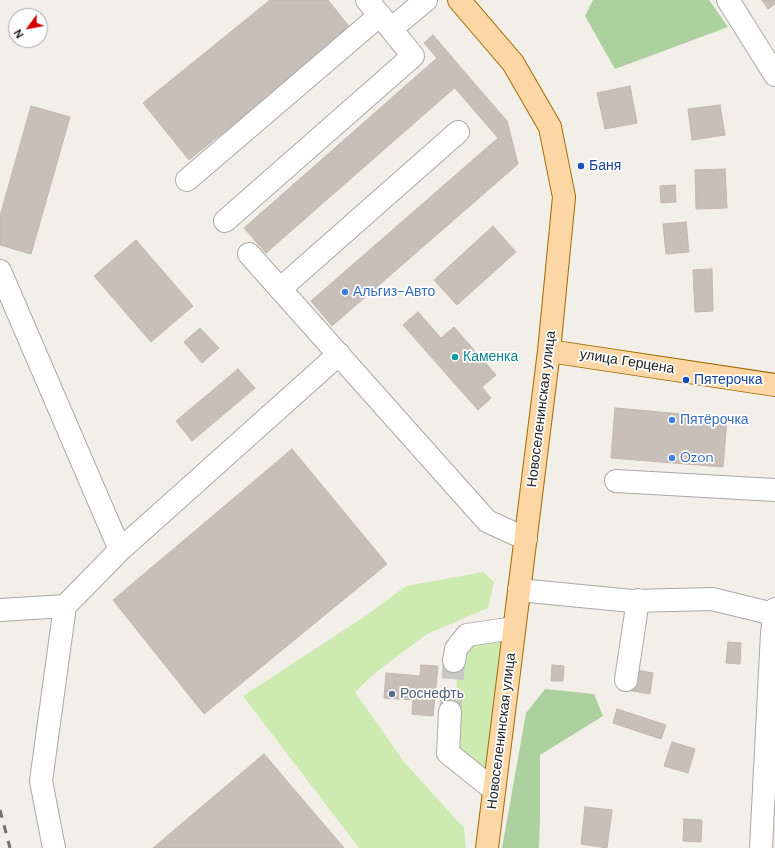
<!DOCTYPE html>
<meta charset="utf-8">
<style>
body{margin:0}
#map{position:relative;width:775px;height:848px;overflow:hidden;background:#f2efe9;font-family:"DM Sans",sans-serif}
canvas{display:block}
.north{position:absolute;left:8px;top:8px;width:40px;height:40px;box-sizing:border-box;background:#fff;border:1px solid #a7a7a7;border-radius:50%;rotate:238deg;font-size:11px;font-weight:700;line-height:16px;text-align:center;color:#222}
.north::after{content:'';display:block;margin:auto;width:14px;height:18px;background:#d40000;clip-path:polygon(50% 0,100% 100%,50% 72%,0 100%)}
</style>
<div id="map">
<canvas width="775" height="848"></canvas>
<div class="north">N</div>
</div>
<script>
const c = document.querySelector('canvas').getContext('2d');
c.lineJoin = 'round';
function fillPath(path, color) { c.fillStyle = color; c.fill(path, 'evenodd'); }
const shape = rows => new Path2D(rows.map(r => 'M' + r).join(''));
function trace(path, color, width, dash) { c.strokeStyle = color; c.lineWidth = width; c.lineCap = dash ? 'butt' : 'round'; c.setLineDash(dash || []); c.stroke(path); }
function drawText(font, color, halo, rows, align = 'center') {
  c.font = font + ' "DM Sans",sans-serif'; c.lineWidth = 3.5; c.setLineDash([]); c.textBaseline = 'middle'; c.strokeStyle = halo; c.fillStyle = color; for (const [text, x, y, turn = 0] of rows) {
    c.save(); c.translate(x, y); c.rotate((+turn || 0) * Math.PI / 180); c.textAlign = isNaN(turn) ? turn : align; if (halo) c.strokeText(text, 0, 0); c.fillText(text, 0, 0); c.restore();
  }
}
fillPath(shape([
 [483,572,494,582,488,608,427,634,375,673,355,692,404,762,464,828,466,848,359,848,243,696,367,615,406,586],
 [508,635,489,782,452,750,459,652,470,640]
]), '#cdebb0');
fillPath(shape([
 [593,0,709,0,728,27,615,69,585,16],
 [545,689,594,694,603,716,540,755,540,818,539,848,502,848,526,713]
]), '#add19e');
const building = shape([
 [270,0,328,0,351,29,189,160,143,103,270,0],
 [762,0,775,0,775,4,768,9,762,0],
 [433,35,468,76,266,253,244,228,437,58,424,43,433,35],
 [468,76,507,121,518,164,332,326,311,301,498,138,454,87,468,76],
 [630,86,637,123,605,129,597,93,630,86],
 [720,105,725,135,692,140,688,109,720,105],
 [31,106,70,117,31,254,0,245,0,216,31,106],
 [725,169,727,208,696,209,695,170,725,169],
 [675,185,676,202,661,203,660,186,675,185],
 [686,222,689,252,666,254,663,224,686,222],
 [493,226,516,252,457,305,434,280,493,226],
 [136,240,193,306,151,342,94,276,136,240],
 [712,269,713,311,695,312,693,270,712,269],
 [418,312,441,338,454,327,496,375,482,387,491,398,478,410,403,325,418,312],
 [200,328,219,348,202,363,184,342,200,328],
 [238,369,255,388,192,441,176,421,238,369],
 [615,408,727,418,723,467,611,458,615,408],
 [292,449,387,564,204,714,113,600,292,449],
 [728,642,741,643,740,664,726,663,728,642],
 [421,665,438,666,433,716,412,714,413,700,384,698,386,673,420,676,421,665],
 [552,665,564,666,563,681,551,681,552,665],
 [631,669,653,673,650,694,627,690,631,669],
 [617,709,666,725,661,739,613,723,617,709],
 [672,742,695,749,688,773,664,766,672,742],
 [264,754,344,848,153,848,264,754],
 [585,807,612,810,607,848,581,844,585,807],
 [684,819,702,820,701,842,683,841,684,819]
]);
fillPath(building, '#c7bfb8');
trace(building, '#c4b6ab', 1);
trace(shape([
 [450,712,454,661]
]), '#c8c6c1', 22, [22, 11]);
const minor = shape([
 [367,0,391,29,426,0],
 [728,0,775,75],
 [187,180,380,15],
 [225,221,413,56,391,29],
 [249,254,487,521,526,539],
 [0,271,120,550,65,606],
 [280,289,458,132],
 [616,481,775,490],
 [120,550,339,354],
 [519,590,632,601,712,599,774,614],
 [0,610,65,606,41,781,54,848],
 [454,661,456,649,467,635,514,628],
 [626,680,638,600],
 [450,712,448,753,494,790],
 [761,848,772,633,775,609]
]);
const major = shape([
 [459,0,513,63,550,127,564,197,549,351,487,848],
 [549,351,775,385]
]);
trace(minor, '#a9a9a9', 24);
trace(major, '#a06b00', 24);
trace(minor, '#fff', 22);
trace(major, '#fcd6a4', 22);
trace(shape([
 [0,810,10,848]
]), '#707070', 3, [8, 8]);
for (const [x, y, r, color] of [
 [581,166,4,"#1a4fb4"],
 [345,292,4,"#3f7fe0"],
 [455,357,4,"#0f9aa8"],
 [686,380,4,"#1a4fb4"],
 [672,420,4,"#3f7fe0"],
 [672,458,4,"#3f7fe0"],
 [392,694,4,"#5c6f8a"]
]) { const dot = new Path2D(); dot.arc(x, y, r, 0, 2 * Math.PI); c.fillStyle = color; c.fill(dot); trace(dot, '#fff', 1.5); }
drawText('14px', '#164399', '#fff', [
 ["Баня",589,166],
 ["Пятерочка",694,380]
], 'left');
drawText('14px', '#366cbe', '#fff', [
 ["Альгиз-Авто",353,292],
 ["Пятёрочка",680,420],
 ["Ozon",680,458]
], 'left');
drawText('14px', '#0d838f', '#fff', [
 ["Каменка",463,357]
], 'left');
drawText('14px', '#222', '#fff', [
 ["улица Герцена",627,362,9],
 ["Новоселенинская улица",542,409,-83],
 ["Новоселенинская улица",502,731,-83]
]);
drawText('14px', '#4e5e75', '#fff', [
 ["Роснефть",400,694]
], 'left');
</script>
